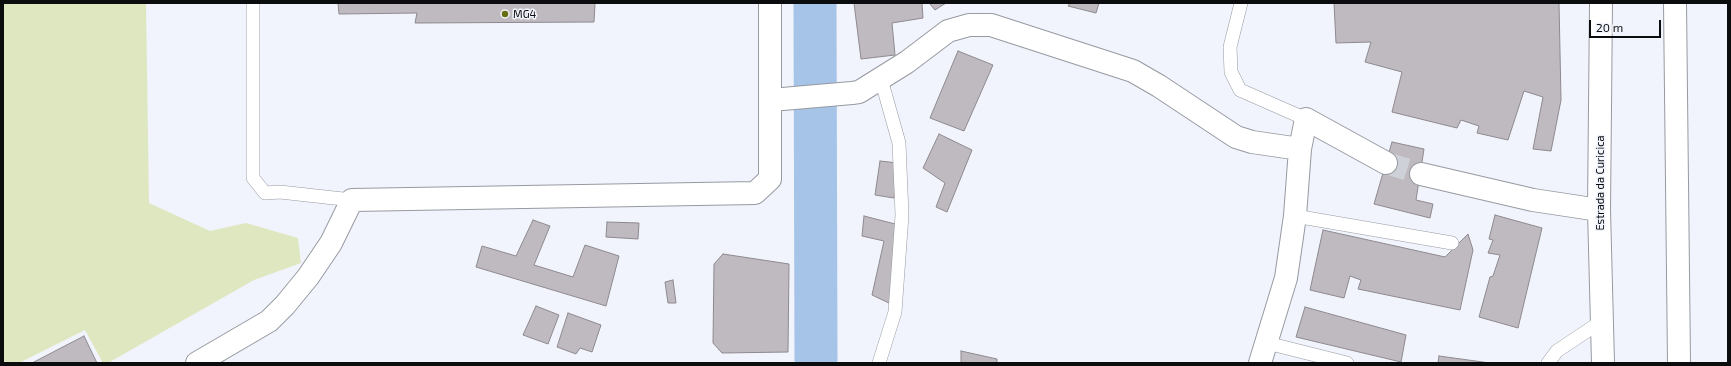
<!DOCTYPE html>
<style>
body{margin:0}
#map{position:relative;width:1731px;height:366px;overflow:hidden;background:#f1f4fc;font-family:"Exo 2",sans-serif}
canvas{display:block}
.frame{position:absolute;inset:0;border:4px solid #0b0c0e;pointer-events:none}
.scale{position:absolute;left:1589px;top:20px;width:72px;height:18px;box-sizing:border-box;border:2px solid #0b0c0e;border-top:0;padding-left:5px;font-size:12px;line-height:14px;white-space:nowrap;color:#0b0c0e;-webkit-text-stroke:3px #f1f4fc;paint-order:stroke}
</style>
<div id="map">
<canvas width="1731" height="366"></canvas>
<div class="frame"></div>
<div class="scale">20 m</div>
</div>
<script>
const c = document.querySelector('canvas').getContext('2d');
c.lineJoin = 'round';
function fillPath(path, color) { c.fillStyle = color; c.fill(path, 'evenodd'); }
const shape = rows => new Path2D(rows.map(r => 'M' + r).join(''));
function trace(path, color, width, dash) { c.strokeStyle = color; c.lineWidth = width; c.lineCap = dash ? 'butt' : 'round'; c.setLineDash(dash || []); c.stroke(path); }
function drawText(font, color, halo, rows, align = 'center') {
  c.font = font + ' "Exo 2",sans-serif'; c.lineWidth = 3; c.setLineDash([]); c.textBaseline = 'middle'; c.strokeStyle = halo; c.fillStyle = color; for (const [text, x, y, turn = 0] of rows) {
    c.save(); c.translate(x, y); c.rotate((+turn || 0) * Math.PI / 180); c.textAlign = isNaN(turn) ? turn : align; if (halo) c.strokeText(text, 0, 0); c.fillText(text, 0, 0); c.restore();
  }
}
fillPath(shape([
 [3,3,146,3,149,203,210,231,246,223,298,238,301,263,254,280,108,363,103,363,85,330,19,363,3,363]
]), '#dfe7c0');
trace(shape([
 [815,3,816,363]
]), '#a6c3e8', 43);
const building = shape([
 [338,3,595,3,594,22,415,23,417,13,339,14,338,3],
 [854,3,922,3,923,18,892,23,895,55,861,59,854,3],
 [931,3,946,3,935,10,930,4,931,3],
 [1070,3,1099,3,1096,13,1068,6,1070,3],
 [1334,3,1559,3,1561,100,1551,151,1533,149,1543,97,1524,91,1508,140,1477,133,1479,126,1461,120,1457,128,1392,112,1402,72,1365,62,1371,42,1336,43,1334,3],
 [958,51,993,65,964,131,930,118,958,51],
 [939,134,972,150,947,212,936,207,945,183,923,168,939,134],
 [1392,142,1424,149,1416,200,1433,204,1430,218,1374,204,1392,142],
 [880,161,898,163,894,198,875,195,880,161],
 [1495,215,1542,228,1518,328,1479,317,1490,277,1493,276,1500,255,1488,253,1493,240,1489,239,1495,215],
 [864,216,899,225,891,304,872,295,884,241,862,236,864,216],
 [533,220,550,226,534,265,573,277,585,245,619,256,606,306,476,267,482,246,516,256,533,220],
 [607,222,639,223,638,239,606,237,607,222],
 [1323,230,1445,257,1468,234,1473,250,1460,310,1358,289,1361,280,1350,276,1344,298,1310,290,1323,230],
 [723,254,789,264,788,352,722,353,713,343,714,264,723,254],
 [673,280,676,303,668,303,665,282,673,280],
 [536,306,559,315,548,344,523,335,536,306],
 [1305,307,1406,335,1401,362,1296,337,1305,307],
 [568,313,601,325,592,352,580,348,576,354,557,347,568,313],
 [84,336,97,363,32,363,84,336],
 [961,351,997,359,997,363,961,363,961,351],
 [1439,356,1490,363,1438,363,1439,356]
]);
fillPath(building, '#bfbac0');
trace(building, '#8d898f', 1);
trace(shape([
 [1386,163,1421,174]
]), '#ced1d8', 22, [22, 11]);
const lane = shape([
 [253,3,253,178,265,193,280,192,352,200],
 [1241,3,1230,47,1231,72,1240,90,1306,119],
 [1295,216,1452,243],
 [1267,343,1347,363],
 [879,363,895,312,902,215,899,143,881,79],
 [1548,363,1557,351,1602,321]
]);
const street = shape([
 [1675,3,1679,363],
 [771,100,852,93,859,92,907,62,948,31,969,25,991,25,1133,71,1159,86,1236,137,1252,142,1300,149,1295,216,1286,278,1260,363],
 [1300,149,1306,119,1386,163],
 [1421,174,1533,200,1599,210],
 [197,363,269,321,285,305,308,277,331,243,352,200,755,193,770,179,770,3]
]);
const secondary = shape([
 [1601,3,1599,210,1603,363]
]);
trace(lane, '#979aa1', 14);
trace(street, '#979aa1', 24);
trace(secondary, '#979aa1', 24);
trace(lane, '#fff', 13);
trace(street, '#fff', 22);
trace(secondary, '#fff', 22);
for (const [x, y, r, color] of [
 [505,14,4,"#676d12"]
]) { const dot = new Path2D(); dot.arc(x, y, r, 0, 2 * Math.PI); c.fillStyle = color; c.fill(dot); trace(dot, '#f1f4fc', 1.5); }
drawText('11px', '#0b0c0e', '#f1f4fc', [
 ["MG4",513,14]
], 'left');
drawText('11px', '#0b0c0e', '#f1f4fc', [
 ["Estrada da Curicica",1600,183,-90]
]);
</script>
